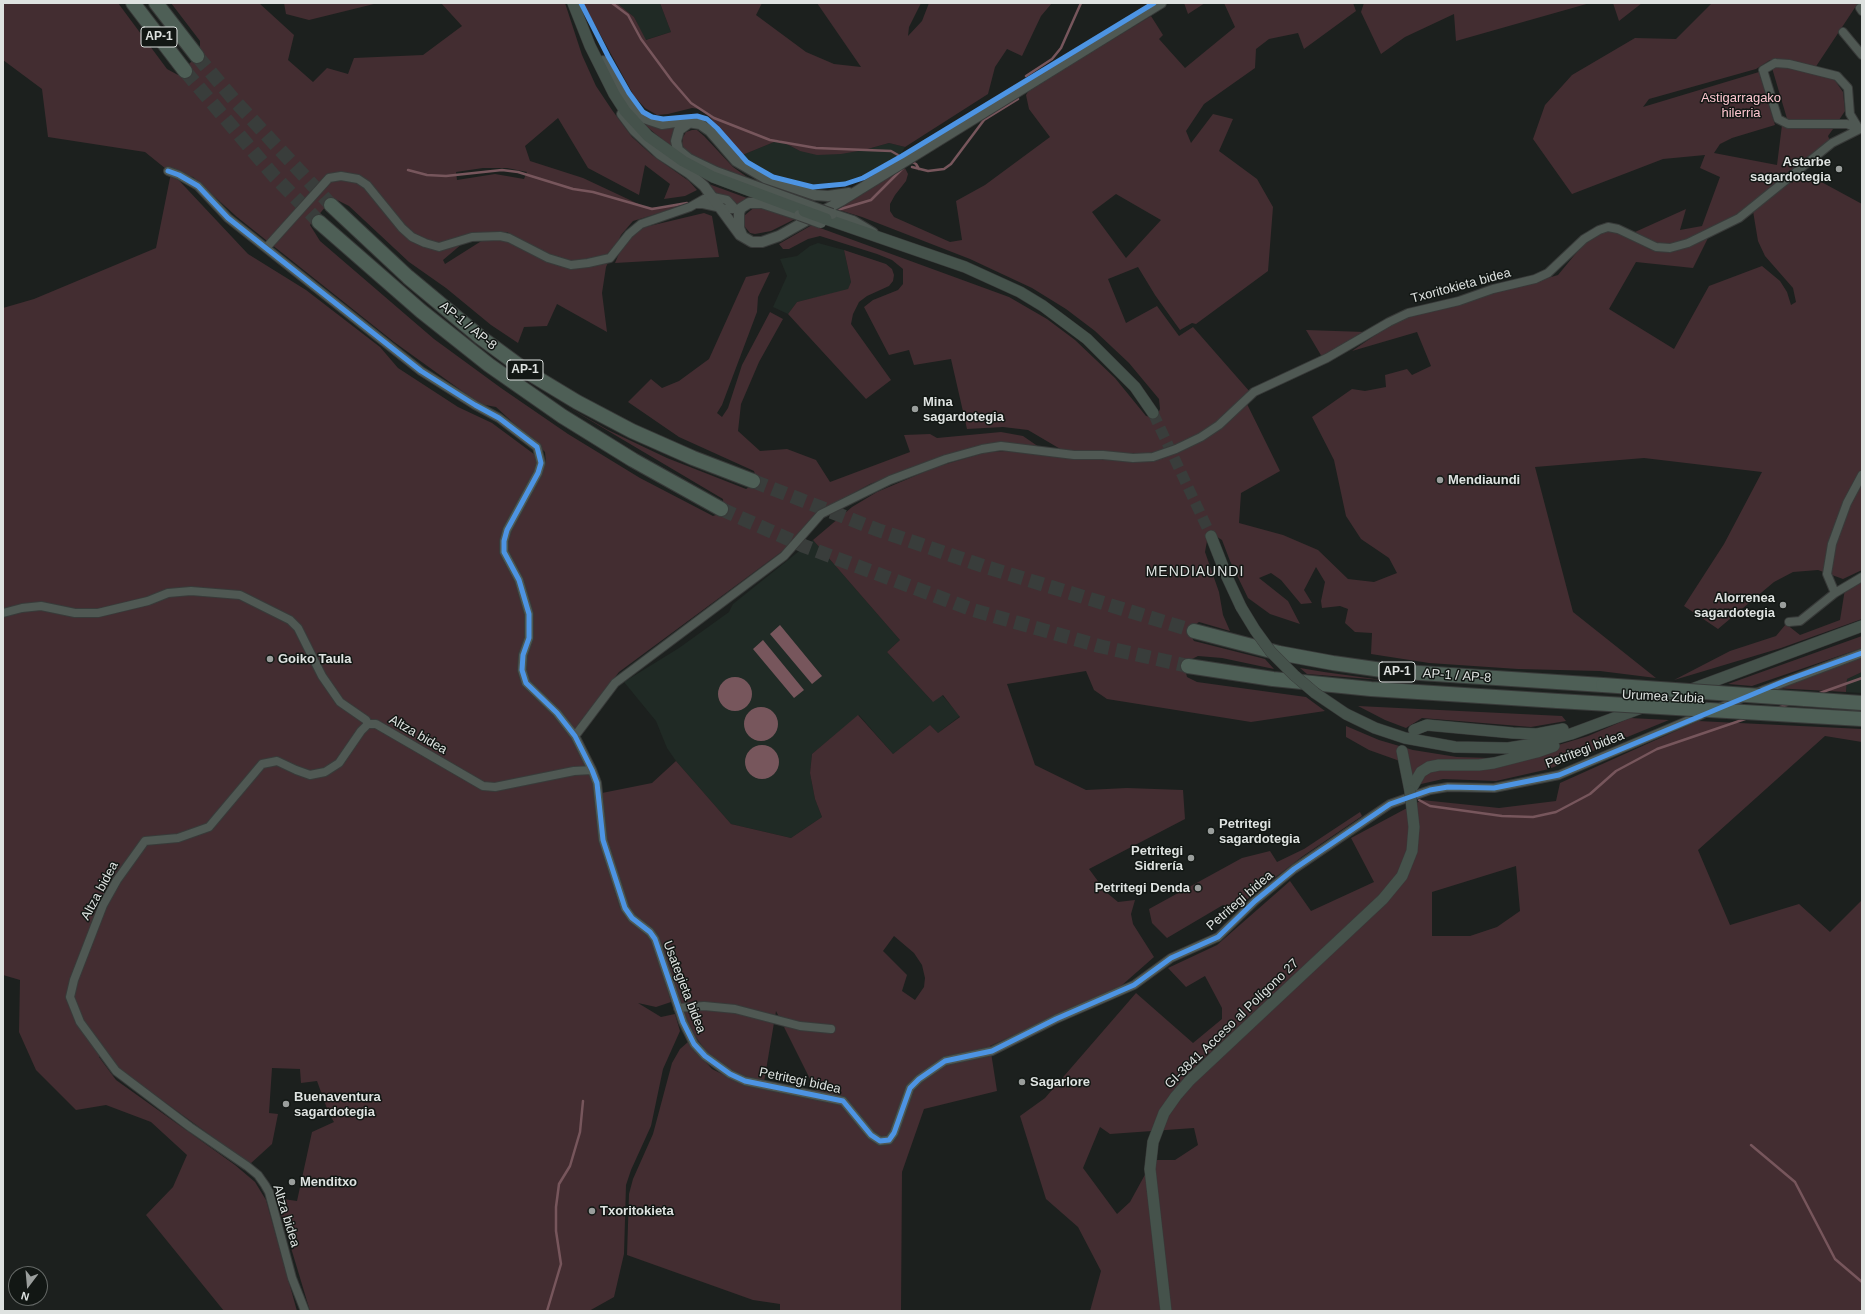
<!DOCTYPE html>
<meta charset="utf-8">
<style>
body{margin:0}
#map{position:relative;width:1865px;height:1314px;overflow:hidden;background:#1c201e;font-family:Helvetica,sans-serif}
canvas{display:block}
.frame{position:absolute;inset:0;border:4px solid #dee2e0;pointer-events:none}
.north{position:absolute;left:8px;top:1266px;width:40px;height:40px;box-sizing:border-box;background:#121714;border:1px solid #646866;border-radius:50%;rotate:196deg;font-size:11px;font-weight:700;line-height:16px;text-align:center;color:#dee2e0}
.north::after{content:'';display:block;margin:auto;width:14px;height:18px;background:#9a9e9c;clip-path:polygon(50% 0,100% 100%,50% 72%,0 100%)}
</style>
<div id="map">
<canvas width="1865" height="1314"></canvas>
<div class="frame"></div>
<div class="north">N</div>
</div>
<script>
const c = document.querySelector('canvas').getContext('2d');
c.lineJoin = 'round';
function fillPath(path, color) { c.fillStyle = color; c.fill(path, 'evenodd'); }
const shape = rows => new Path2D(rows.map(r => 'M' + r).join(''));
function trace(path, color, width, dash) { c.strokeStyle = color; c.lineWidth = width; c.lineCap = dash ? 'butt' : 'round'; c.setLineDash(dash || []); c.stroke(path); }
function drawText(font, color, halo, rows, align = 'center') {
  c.font = font + ' Helvetica,sans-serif'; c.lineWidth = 3; c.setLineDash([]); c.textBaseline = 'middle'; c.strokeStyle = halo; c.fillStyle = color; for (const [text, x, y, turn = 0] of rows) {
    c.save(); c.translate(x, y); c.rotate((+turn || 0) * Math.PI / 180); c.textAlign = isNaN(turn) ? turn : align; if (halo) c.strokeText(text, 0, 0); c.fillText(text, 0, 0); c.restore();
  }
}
fillPath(shape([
 [617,3,660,3,671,32,645,40,634,17],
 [779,140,800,151,864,150,889,143,905,147,901,154,871,173,845,184,812,186,782,178,759,168,740,156],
 [818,243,844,250,851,282,848,290,797,302,788,314,773,307,787,276,780,259,797,256,810,246],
 [813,540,900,640,887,652,932,701,942,695,960,716,938,733,930,725,893,754,859,715,812,754,810,773,815,799,822,817,791,838,731,824,676,761,667,748,656,721,624,682,679,648,729,612,733,604],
 [1862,672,1862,693,1846,692,1847,679]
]), '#202a25');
fillPath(shape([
 [3,3,118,3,167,69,178,75,200,53,200,41,171,3,259,3,294,35,288,60,313,82,327,68,348,74,354,58,423,55,462,26,441,3,565,3,582,55,596,86,612,110,632,137,652,155,689,181,697,190,685,196,664,199,670,184,645,165,639,195,588,168,558,118,525,146,530,161,583,178,647,208,686,205,633,221,621,235,606,267,602,293,607,332,557,304,547,326,524,327,518,343,491,325,446,288,409,262,349,206,333,198,310,225,320,241,434,339,501,388,568,434,640,478,713,516,724,512,723,499,566,406,608,430,667,458,746,489,757,482,754,471,679,437,628,402,651,379,662,388,679,381,709,359,746,277,770,272,758,297,757,312,722,405,717,413,722,417,728,408,742,365,770,312,783,319,759,362,741,404,738,431,760,451,787,449,816,460,830,482,910,452,904,435,930,434,937,438,1001,432,1023,436,1039,447,1003,443,937,460,870,484,817,513,784,550,619,672,570,735,595,787,600,841,620,908,631,921,649,937,656,951,671,1002,656,1007,638,1003,661,1017,675,1014,680,1031,663,1069,651,1126,631,1170,626,1185,624,1254,614,1297,589,1311,310,1311,276,1198,297,1201,312,1132,334,1122,329,1114,317,1081,301,1083,300,1069,272,1068,269,1113,278,1114,272,1144,250,1164,119,1069,101,1046,99,1057,116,1080,235,1165,255,1182,266,1200,297,1311,224,1311,146,1215,173,1187,187,1155,151,1122,106,1105,76,1110,36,1070,19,1032,20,980,3,975,3,308,34,299,156,248,171,173,145,152,48,137,42,89,3,60],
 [483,168,507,168,527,172,524,179,495,174,457,180,456,172],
 [172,173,193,177,237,217,394,342,480,404,496,407,545,452,546,463,492,423,458,407,398,368,380,347,306,290,248,254],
 [476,232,508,232,511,242,496,239,483,240,445,264,443,260],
 [284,3,378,3,309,20,286,14],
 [583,3,617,3,634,17,646,40,671,32,660,3,762,3,756,15,806,52,834,64,861,67,817,3,921,3,909,27,908,36,922,21,929,3,1052,3,1041,16,1022,56,1007,49,995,67,988,94,905,147,889,143,864,150,841,154,817,155,800,151,779,140,740,156,708,115,700,109,692,108,668,114,657,115,645,108,634,96],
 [1184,3,1205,3,1188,14],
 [1224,3,1353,3,1356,11,1304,49,1298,33,1269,39,1256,49,1255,68,1204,104,1186,131,1191,143,1213,114,1233,119,1219,151,1257,179,1273,207,1268,271,1196,324,1192,323,1180,330,1155,295,1138,267,1108,279,1126,323,1157,306,1179,336,1193,327,1250,392,1219,421,1199,434,1175,447,1156,453,1142,455,1062,450,1028,430,1003,427,967,429,951,359,914,365,909,350,889,355,864,307,873,300,898,290,903,284,903,269,892,260,877,254,820,236,808,239,789,249,783,249,779,244,812,225,1009,297,1047,319,1075,340,1115,378,1146,416,1156,418,1160,409,1159,399,1129,363,1095,331,1066,309,1032,288,970,259,862,217,836,209,905,168,908,174,906,181,895,195,890,204,890,211,894,217,950,242,962,240,956,201,985,185,1050,137,1029,109,1026,95,1029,90,1151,16,1163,35,1159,39,1185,68,1235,27],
 [1116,194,1161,220,1126,258,1092,212],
 [1364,3,1590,3,1456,41,1454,14,1405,37,1381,54,1361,12],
 [1613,3,1642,3,1619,21],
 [1712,3,1858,3,1815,68,1791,61,1770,60,1756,69,1649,99,1643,107,1759,72,1775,125,1732,138,1720,144,1714,153,1777,165,1782,125,1803,128,1833,129,1828,136,1830,141,1737,216,1688,240,1669,246,1657,245,1643,239,1635,232,1686,209,1680,230,1702,226,1720,177,1700,168,1705,155,1663,159,1572,194,1533,139,1545,105,1572,75,1635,38,1676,39],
 [1780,65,1834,79,1843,92,1845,111,1837,123,1788,122,1772,68],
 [647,123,665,128,675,128,671,138,672,148,645,125],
 [692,130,697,130,704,136,733,167,747,177,723,170,694,157,685,151,682,144,683,137,686,132],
 [1803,172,1862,204,1862,570,1843,579,1818,570,1793,572,1774,582,1718,629,1684,606,1724,544,1762,472,1644,458,1535,467,1573,612,1656,678,1600,671,1518,669,1429,663,1371,654,1372,633,1355,632,1345,623,1348,609,1340,606,1322,608,1321,601,1325,582,1316,567,1304,590,1312,603,1301,604,1281,580,1271,573,1259,578,1288,601,1300,624,1270,614,1248,598,1230,561,1222,540,1214,535,1207,541,1205,552,1219,592,1223,615,1230,631,1199,622,1193,626,1190,635,1194,641,1265,659,1274,669,1222,658,1198,656,1188,661,1185,669,1187,677,1197,682,1306,697,1325,711,1251,722,1107,699,1094,690,1086,671,1007,684,1035,765,1086,790,1127,788,1183,790,1185,819,1089,869,1106,892,1118,902,1135,900,1131,914,1133,924,1154,957,1121,986,990,1046,997,1091,924,1109,902,1172,901,1311,780,1311,780,1304,753,1300,627,1255,629,1194,633,1179,653,1134,672,1063,680,1049,688,1042,712,1069,738,1082,775,1091,815,1098,816,1091,791,1088,740,1075,723,1067,710,1056,694,1035,684,1015,660,945,627,906,622,894,604,830,602,793,652,783,676,761,731,824,791,838,822,817,815,799,810,773,812,754,858,715,893,754,930,725,938,733,960,717,943,695,933,702,887,652,900,640,813,540,852,507,877,492,936,467,987,452,1006,451,1075,458,1110,459,1169,454,1247,404,1280,471,1241,493,1239,523,1283,535,1318,550,1348,579,1374,582,1397,573,1389,558,1361,539,1346,516,1334,460,1312,417,1352,389,1365,391,1386,387,1385,375,1407,369,1412,375,1431,366,1417,332,1352,351,1390,325,1410,316,1492,291,1534,282,1558,275,1582,246,1598,234,1608,230,1623,234,1649,249,1660,251,1672,252,1708,238,1693,268,1636,262,1609,309,1674,349,1709,286,1762,266,1780,281,1787,292,1791,305,1796,302,1793,288,1765,256,1758,241,1753,211],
 [894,936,914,953,922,965,925,978,924,987,915,1000,902,991,907,975,883,951],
 [776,1011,816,1091,815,1091,764,1082],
 [706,183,747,198,738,205,730,198,715,194],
 [756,206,795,219,771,231,755,234,750,233,745,227,743,219,745,215],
 [704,213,712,216,719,257,615,263,620,251,628,239,641,228],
 [844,250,886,264,892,269,894,275,893,281,889,286,867,296,859,302,853,314,851,324,891,380,866,399,788,314,797,302,848,289,851,282],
 [1306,330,1365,332,1322,357],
 [1862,580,1862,619,1781,648,1674,680,1730,651,1776,636,1786,624,1800,635,1840,620,1845,589],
 [1862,636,1862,648,1752,686,1728,684],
 [1862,657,1862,672,1847,679,1846,692,1774,688],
 [1300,668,1324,672,1382,680,1307,674],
 [1358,706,1562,716,1566,721,1531,727,1422,718,1406,728,1385,720],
 [1630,718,1669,720,1549,769,1496,781,1443,779,1408,787,1411,765,1369,750,1346,737,1346,726,1379,740,1413,750,1457,757,1490,758,1545,749,1588,736],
 [1698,721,1862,729,1862,742,1825,736,1698,850,1730,925,1799,904,1830,932,1862,900,1862,1311,1090,1311,1101,1271,1078,1227,1046,1199,1020,1116,1045,1098,1136,993,1193,1043,1222,1019,1222,1008,1205,976,1186,987,1168,968,1217,945,1290,881,1311,911,1374,882,1351,838,1422,800,1499,808,1556,801,1560,783],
 [1516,866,1520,911,1497,927,1470,936,1432,936,1432,892],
 [1100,1127,1110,1134,1194,1128,1198,1145,1175,1160,1153,1160,1130,1202,1117,1214,1083,1168],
 [1360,812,1362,816,1303,856,1232,911,1223,905,1167,938,1152,923,1149,909,1242,858,1270,851,1277,862,1304,849]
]), '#432d31');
fillPath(shape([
 [780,625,822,676,812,684,770,634],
 [763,640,804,690,794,698,753,649],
 '718 694a17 17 0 1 1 34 0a17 17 0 1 1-34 0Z',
 '744 724a17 17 0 1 1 34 0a17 17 0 1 1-34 0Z',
 '745 762a17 17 0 1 1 34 0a17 17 0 1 1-34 0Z'
]), '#77565c');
trace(shape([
 [612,3,628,15,641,39,672,81,691,103,714,118,770,140,816,148,891,151,898,155],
 [1026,76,1052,59,1061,48,1081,3],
 [912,162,916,164,919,169],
 [912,167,928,171,944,169,951,164,984,120,1018,99],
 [408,170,427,175,446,176,502,170,518,172,573,189,593,192,652,209,687,203],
 [834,211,871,200,903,168],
 [1817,694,1862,678],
 [1777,708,1790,704],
 [1419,800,1430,806,1502,816,1533,817,1556,812,1590,794,1616,771,1657,749,1748,718],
 [1751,1145,1795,1182,1835,1259,1862,1282],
 [547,1311,561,1264,556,1231,556,1207,559,1184,570,1166,580,1132,583,1101]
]), '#77565c', 2.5);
trace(shape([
 [1153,413,1211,536]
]), '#393d3b', 11, [11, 5.5]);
trace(shape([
 [197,56,235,101,331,205],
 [185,71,274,176,319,222],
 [753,481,878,530,983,566,1194,631],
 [721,509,804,546,973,610,1099,646,1188,666]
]), '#393d3b', 14, [14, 7]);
const minor = shape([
 [1860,8,1862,11],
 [1843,32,1862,55],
 [1775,63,1789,64,1837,76,1848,88,1850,114,1859,129,1847,124,1788,124,1778,119,1763,70,1775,63],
 [168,171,179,175,198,186,228,218,421,371,475,405,499,418,537,447,541,463,538,473,507,530,504,541,504,552,519,580,529,614,529,638,523,655,522,670,526,683,557,713,575,736,592,770,597,783,603,840,625,908,632,918,650,932,655,939,683,1022,694,1044,705,1056,730,1074,745,1081,843,1101,871,1135,880,1141,889,1140,894,1133,910,1088,919,1079,945,1061,992,1051,1056,1019,1134,985,1171,958,1218,937,1255,901,1294,869,1390,804,1430,790,1448,787,1494,788,1559,775,1708,712],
 [696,204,703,204,726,209,740,209],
 [266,248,329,178,341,176,358,179,367,185,402,228,412,237,425,243,439,247,472,237,500,236,509,238,548,258,571,265,588,263,610,258,629,234,641,224,690,207,704,199,713,197,727,200,739,213],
 [1835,593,1827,574,1832,544,1847,503,1862,475],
 [3,613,22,608,41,606,75,613,98,613,148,601,168,593,191,591,240,595,290,620,298,628,322,676,340,702,366,720,368,724],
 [1789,622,1800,621,1835,593,1862,577],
 [1756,693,1862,653],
 [1719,708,1745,697],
 [368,724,376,724,483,786,495,787,574,771,592,770],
 [575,736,615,683,784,556,821,514,890,480,946,459,982,449,1001,446,1074,455,1103,455,1133,458,1153,457,1176,449,1201,437,1219,425,1254,392,1327,358,1389,322,1408,313,1459,301,1493,289,1535,279,1548,273,1584,239,1599,230,1608,227,1618,229,1656,247,1670,248,1688,243,1739,218,1832,143,1862,128],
 [678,1008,704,1006,735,1009,800,1026,831,1029],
 [305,1311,292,1278,269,1192,265,1185,258,1175,247,1166,190,1127,116,1071,80,1022,70,997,74,980,103,905,117,880,145,841,178,838,209,827,262,764,277,761,296,770,310,775,325,772,339,763,361,731,368,724]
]);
const tertiary = shape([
 [603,61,621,94,638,115,644,118,662,124,682,121,700,124,710,131,736,161,765,178,815,195,828,196,849,193],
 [622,114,634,130,660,154,689,173,704,186,740,235,752,242,762,242,779,236,841,201,1161,3],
 [690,122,679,130,676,141,678,150,689,159,716,172,810,206],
 [832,214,853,221,873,233],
 [742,235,739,228,739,213,741,208,749,203,762,203,799,215]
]);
const secondary = shape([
 [573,3,590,46,614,94,625,111,648,136,683,161,713,177,804,211],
 [826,219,965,267,1020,292,1043,306,1087,339,1135,387,1153,413],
 [1211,536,1227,577,1241,607],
 [1346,714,1375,728,1405,738,1455,747,1508,748,1540,743,1571,734,1862,626],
 [1414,730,1427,725,1513,733,1537,734,1563,729],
 [1402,751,1410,791],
 [1410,791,1421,772,1429,767,1439,765,1479,765,1494,763,1537,752,1554,746],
 [1166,1311,1150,1169,1153,1142,1164,1113,1176,1096,1190,1080,1383,899]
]);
const motorway = shape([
 [133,3,185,71],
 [156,3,197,56],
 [331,205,408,277,480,337,529,373,577,402,632,431,693,458,753,481],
 [319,222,421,311,489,365,562,416,633,460,721,509],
 [1194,631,1279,653,1333,663,1389,671,1603,685],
 [1188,666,1273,679,1371,689,1558,701]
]);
trace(minor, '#383a39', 10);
trace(tertiary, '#383a39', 12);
trace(secondary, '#383a39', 12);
trace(motorway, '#383a39', 16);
trace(minor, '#4f5853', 8);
trace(tertiary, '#4f5853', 10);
trace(secondary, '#45524b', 11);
trace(motorway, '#4e5f56', 14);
const tertiaryBridge = shape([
 [810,206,832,214],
 [799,215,821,223]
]);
const secondaryBridge = shape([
 [804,211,826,219],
 [1241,607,1255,630,1271,652,1294,675,1315,693,1346,714],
 [1383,899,1402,876,1412,851,1414,827,1410,791]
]);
const motorwayBridge = shape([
 [1603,685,1862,703],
 [1558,701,1862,719]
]);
trace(tertiaryBridge, '#383a39', 12, []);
trace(secondaryBridge, '#383a39', 12, []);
trace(motorwayBridge, '#383a39', 16, []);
trace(tertiaryBridge, '#4f5853', 10);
trace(secondaryBridge, '#45524b', 11);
trace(motorwayBridge, '#4e5f56', 14);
trace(shape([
 [581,3,608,56,629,93,643,112,652,117,663,119,697,116,707,119,717,128,747,162,759,169,773,177,813,187,845,184,863,178,902,156,1154,3],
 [168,171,179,175,198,186,228,218,421,371,475,405,499,418,537,447,541,463,538,473,507,530,504,541,504,552,519,580,529,614,529,638,523,655,522,670,526,683,557,713,575,736,592,770,597,783,603,840,625,908,632,918,650,932,655,939,683,1022,694,1044,705,1056,730,1074,745,1081,843,1101,871,1135,880,1141,889,1140,894,1133,910,1088,919,1079,945,1061,992,1051,1056,1019,1134,985,1171,958,1218,937,1255,901,1294,869,1390,804,1430,790,1448,787,1494,788,1559,775,1787,680,1862,653]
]), '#4d94e3', 5);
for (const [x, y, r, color] of [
 [1839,169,4,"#9a9e9c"],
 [915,409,4,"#9a9e9c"],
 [1440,480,4,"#9a9e9c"],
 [1783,605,4,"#9a9e9c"],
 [270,659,4,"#9a9e9c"],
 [1211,831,4,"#9a9e9c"],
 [1191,858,4,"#9a9e9c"],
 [1198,888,4,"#9a9e9c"],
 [1022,1082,4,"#9a9e9c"],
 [286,1104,4,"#9a9e9c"],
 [292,1182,4,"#9a9e9c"],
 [592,1211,4,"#9a9e9c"]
]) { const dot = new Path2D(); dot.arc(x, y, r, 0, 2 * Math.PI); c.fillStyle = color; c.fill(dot); trace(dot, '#121714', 1.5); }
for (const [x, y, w] of [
 [159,37,36],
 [525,370,36],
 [1397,672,36]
]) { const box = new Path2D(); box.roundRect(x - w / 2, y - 10, w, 20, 3); c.fillStyle = '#121714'; c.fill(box); trace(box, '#dee2e0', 1); }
drawText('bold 12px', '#dee2e0', null, [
 ["AP-1",159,37],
 ["AP-1",525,370],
 ["AP-1",1397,672]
]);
drawText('13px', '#fec7d0', '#121714', [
 ["Astigarragako",1741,98],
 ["hilerria",1741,113]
]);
drawText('bold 13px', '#dee2e0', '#121714', [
 ["Astarbe",1831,162,"right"],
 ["sagardotegia",1831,177,"right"],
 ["Mina",923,402],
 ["sagardotegia",923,417],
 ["Mendiaundi",1448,480],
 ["Alorrenea",1775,598,"right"],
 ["sagardotegia",1775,613,"right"],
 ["Goiko Taula",278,659],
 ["Petritegi",1219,824],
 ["sagardotegia",1219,839],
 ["Petritegi",1183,851,"right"],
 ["Sidrería",1183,866,"right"],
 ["Petritegi Denda",1190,888,"right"],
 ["Sagarlore",1030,1082],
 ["Buenaventura",294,1097],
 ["sagardotegia",294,1112],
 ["Menditxo",300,1182],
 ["Txoritokieta",600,1211]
], 'left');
drawText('13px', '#dee2e0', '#121714', [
 ["Txoritokieta bidea",1461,286,-15],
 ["AP-1 / AP-8",468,326,39],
 ["AP-1 / AP-8",1457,676,4],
 ["Urumea Zubia",1663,697,3],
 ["Altza bidea",418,735,30],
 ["Petritegi bidea",1585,750,-21],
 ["Altza bidea",100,891,-62],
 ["Petritegi bidea",1240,901,-41],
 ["Usategieta bidea",684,987,69],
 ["GI-3841 Acceso al Polígono 27",1232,1024,-44],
 ["Petritegi bidea",800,1081,12],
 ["Altza bidea",286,1216,73]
]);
c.letterSpacing = '1px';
drawText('14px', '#dee2e0', '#121714', [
 ["MENDIAUNDI",1195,572]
]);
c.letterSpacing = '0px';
</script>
